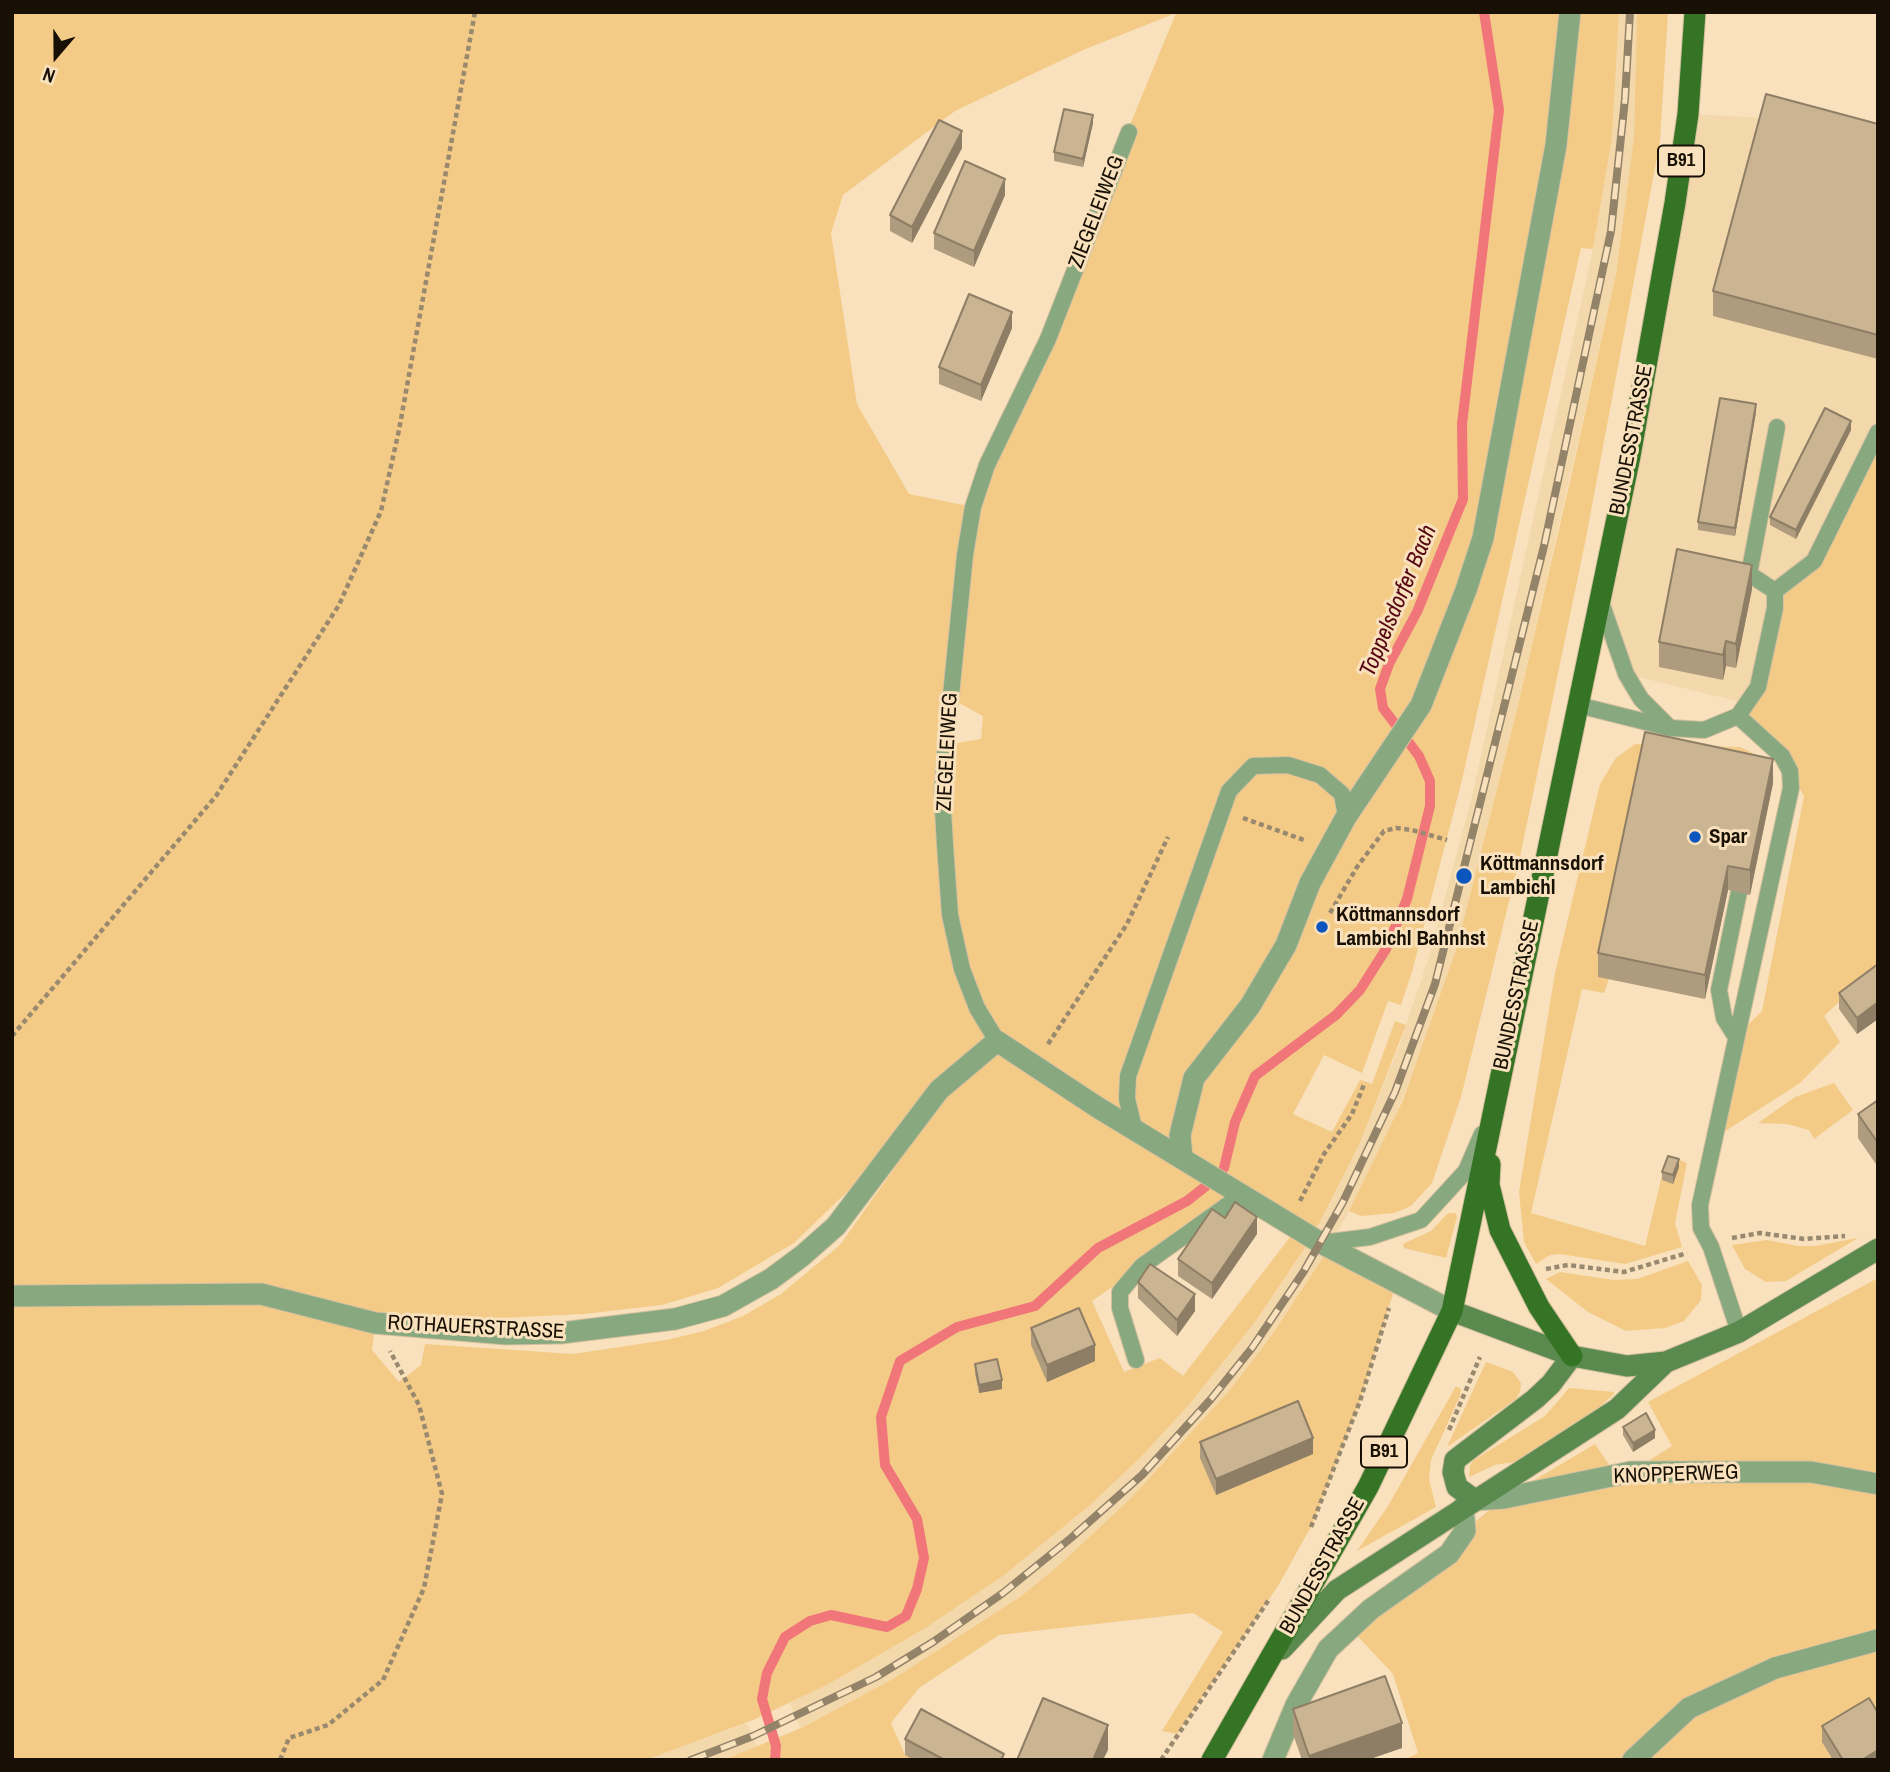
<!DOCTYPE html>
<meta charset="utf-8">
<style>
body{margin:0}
#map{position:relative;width:1890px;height:1772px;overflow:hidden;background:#f8e1bc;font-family:"Archivo Narrow",sans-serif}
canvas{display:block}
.frame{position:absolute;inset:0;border:14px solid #181004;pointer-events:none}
.north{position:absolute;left:21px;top:21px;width:70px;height:70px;-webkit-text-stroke:5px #f8e1bc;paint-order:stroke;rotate:200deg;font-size:19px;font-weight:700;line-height:28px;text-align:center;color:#181004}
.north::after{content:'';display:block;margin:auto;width:24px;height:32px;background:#181004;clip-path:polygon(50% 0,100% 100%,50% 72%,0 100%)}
</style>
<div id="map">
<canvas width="1890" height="1772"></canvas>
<div class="frame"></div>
<div class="north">N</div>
</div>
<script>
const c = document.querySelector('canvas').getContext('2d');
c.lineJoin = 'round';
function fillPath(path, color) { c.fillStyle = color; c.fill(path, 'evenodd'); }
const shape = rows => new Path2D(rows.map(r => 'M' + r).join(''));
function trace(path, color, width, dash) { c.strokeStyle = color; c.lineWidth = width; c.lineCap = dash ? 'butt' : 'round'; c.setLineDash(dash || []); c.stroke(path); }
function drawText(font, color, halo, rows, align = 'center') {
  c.font = font + ' "Archivo Narrow",sans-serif'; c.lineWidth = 6; c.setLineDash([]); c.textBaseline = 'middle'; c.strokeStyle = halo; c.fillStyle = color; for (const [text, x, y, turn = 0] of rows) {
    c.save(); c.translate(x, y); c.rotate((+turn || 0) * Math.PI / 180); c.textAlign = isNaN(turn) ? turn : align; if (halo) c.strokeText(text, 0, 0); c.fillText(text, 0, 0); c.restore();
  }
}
fillPath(shape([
 [1619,12,1637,12,1634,137,1616,274,1514,722,1456,950,1424,1045,1380,1153,1329,1248,1272,1335,1229,1391,1131,1498,1058,1566,1020,1597,894,1679,800,1728,790,1703,827,1685,924,1629,1003,1576,1089,1506,1140,1458,1188,1406,1255,1322,1312,1237,1360,1143,1398,1049,1429,957,1472,796,1593,249,1612,138],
 [1688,114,1766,118,1878,148,1878,432,1749,704,1626,674,1601,602],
 [747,1723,757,1747,724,1760,646,1760]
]), '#f3d8ac');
fillPath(shape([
 [12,12,1619,12,1612,138,1593,249,1581,248,1462,780,1412,972,1401,1005,1388,1001,1362,1073,1324,1055,1293,1114,1332,1132,1360,1080,1372,1084,1395,1021,1406,1025,1360,1143,1312,1237,1255,1322,1188,1406,1140,1458,1089,1506,1003,1576,924,1629,827,1685,753,1720,646,1760,12,1760],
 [1176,13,973,507,909,494,857,404,831,233,843,195,955,111,1083,50],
 [950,698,983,716,981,739,946,745],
 [908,1133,908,1149,840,1245,781,1294,743,1316,704,1331,666,1340,573,1354,425,1344,421,1365,399,1382,372,1350,375,1324,584,1314,662,1305,718,1288,794,1243],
 [1243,1195,1297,1228,1183,1376,1160,1358,1124,1372,1092,1301],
 [1637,12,1668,12,1660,141,1586,538,1520,857,1461,1097,1432,1183,1411,1206,1394,1213,1361,1216,1349,1211,1403,1100,1456,950,1514,722,1568,490,1616,274,1634,137],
 [1878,432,1878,966,1824,1016,1840,1042,1800,1083,1713,1139,1736,1037,1762,1011,1804,796,1790,771,1738,716,1749,704,1775,591,1814,561],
 [1635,744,1740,747,1765,759,1609,979,1604,993,1582,989,1531,1213,1645,1246,1667,1155,1687,1163,1675,1223,1682,1247,1625,1264,1560,1254,1550,1255,1536,1264,1524,1242,1519,1192,1555,973,1600,784,1616,758],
 [1834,1083,1853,1110,1814,1139,1809,1130,1787,1124,1758,1123,1795,1097],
 [1448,1213,1455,1213,1457,1217,1446,1258,1404,1248,1403,1244,1431,1231],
 [1858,1238,1786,1281,1766,1282,1745,1269,1732,1245,1767,1240,1798,1246,1815,1246],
 [1329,1248,1396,1284,1360,1401,1312,1525,1278,1586,1177,1734,1162,1731,1223,1632,1193,1613,999,1635,919,1688,891,1723,905,1755,915,1760,724,1760,801,1728,893,1679,1020,1597,1058,1566,1131,1498,1229,1391,1272,1335],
 [1688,1261,1702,1285,1701,1300,1684,1321,1665,1328,1626,1331,1588,1312,1546,1279,1560,1272,1614,1280,1637,1279],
 [1878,1278,1878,1760,1403,1760,1418,1753,1393,1674,1349,1627,1504,1498,1595,1444,1616,1475,1631,1472,1672,1446,1648,1402],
 [1486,1362,1513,1372,1521,1383,1520,1392,1516,1399,1447,1447],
 [1456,1386,1461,1389,1460,1396,1431,1460,1429,1479,1436,1507,1357,1551,1388,1506],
 [1569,1388,1614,1392,1614,1394,1591,1414,1514,1462,1495,1465,1469,1477,1470,1465,1474,1460,1545,1416]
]), '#f3cb87');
trace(shape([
 [1224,1168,1235,1122,1255,1076,1336,1015,1360,990,1386,949,1407,899,1430,806,1430,781,1419,756,1383,708,1380,689,1389,664,1417,612,1463,499,1462,424,1499,110,1484,12],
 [775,1760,776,1746,762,1699,767,1673,785,1637,810,1621,831,1615,887,1627,906,1616,917,1589,924,1558,917,1519,885,1465,881,1417,900,1361,957,1327,1035,1306,1098,1248,1187,1201,1206,1186]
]), '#f1767a', 10);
const lane = shape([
 [1775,591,1749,574,1777,427],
 [1601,602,1626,674,1641,699,1670,728],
 [1578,705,1670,728,1704,730,1738,716,1758,687,1775,608,1775,591,1814,561,1878,432],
 [1738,716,1782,756,1790,771,1791,788,1700,1205,1701,1228,1711,1247,1739,1332],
 [1736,1037,1724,1018,1719,990,1739,892],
 [997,1041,977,1008,962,969,950,915,945,845,942,793,946,745,965,555,973,507,987,465,1048,339,1129,132],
 [1134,1128,1127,1099,1128,1076,1229,791,1253,766,1288,765,1320,775,1342,794,1346,817],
 [1321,1243,1370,1237,1421,1220,1466,1171,1482,1134],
 [1136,1360,1120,1308,1120,1292,1142,1266,1243,1194]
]);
const street = shape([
 [1182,1158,1180,1135,1194,1078,1250,1006,1286,945,1310,883,1346,817,1421,705,1466,590,1483,538,1556,145,1570,12],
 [12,1296,261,1294,375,1323,506,1334,561,1333,675,1319,723,1306,771,1279,802,1256,836,1226,939,1090,997,1041,1097,1107,1321,1243,1452,1311],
 [1475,1500,1504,1498,1631,1472,1811,1472,1878,1484],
 [1273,1760,1296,1705,1328,1649,1371,1609,1449,1554,1465,1531,1463,1507],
 [1633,1760,1689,1708,1775,1668,1878,1640]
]);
const secondary = shape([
 [1452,1311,1572,1356,1627,1366,1666,1362],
 [1475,1500,1457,1487,1453,1472,1455,1460,1535,1399,1551,1384,1572,1356],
 [1282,1649,1337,1590,1617,1409,1666,1362,1739,1332,1878,1249]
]);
const primary = shape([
 [1490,1164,1489,1185,1500,1230,1539,1307,1572,1356],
 [1212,1760,1368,1487,1452,1311,1630,456,1675,203,1688,114,1695,12]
]);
trace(lane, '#d4c09f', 18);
trace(street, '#d4c09f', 23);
trace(secondary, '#d4c09f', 23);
trace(primary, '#d4c09f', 23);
trace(shape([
 [1243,818,1304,840],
 [1330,913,1357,867,1384,831,1396,828,1412,830,1447,840],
 [12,1036,216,796,339,605,381,511,399,430,475,12],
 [1048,1044,1127,924,1168,837],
 [1300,1201,1324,1154,1352,1114,1365,1082],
 [1732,1238,1760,1233,1804,1239,1845,1236],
 [1546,1269,1568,1265,1624,1272,1687,1253],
 [1449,1430,1480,1357],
 [1311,1527,1360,1401,1389,1308],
 [280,1760,289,1738,328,1725,383,1680,424,1588,442,1494,419,1405,390,1351],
 [1161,1760,1270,1598]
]), '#99896e', 4.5, [5, 3.5]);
trace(lane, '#88a880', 16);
trace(street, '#88a880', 21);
trace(secondary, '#5a8a4e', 21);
trace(primary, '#367425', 21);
const rail = shape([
 [691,1760,753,1736,876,1677,933,1642,1003,1593,1071,1538,1142,1475,1211,1399,1252,1348,1304,1271,1343,1202,1395,1092,1435,984,1544,546,1611,231,1625,99,1630,12]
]);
trace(rail, '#938369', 8);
trace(rail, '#f8e1bc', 5, [16]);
fillPath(shape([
 [1093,123,1083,167,1054,161,1054,152],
 [1878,124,1878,359,1713,316,1713,291],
 [962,148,912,243,890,231,890,215],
 [1005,195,974,267,934,249,934,233],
 [1012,328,981,401,939,384,939,367],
 [1756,412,1735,536,1698,530,1698,522],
 [1851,430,1796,539,1770,525,1770,517],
 [1752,589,1736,668,1726,666,1723,680,1659,667,1659,642],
 [1773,783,1750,895,1728,890,1705,999,1598,977,1598,953],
 [1878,964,1878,1019,1857,1034,1839,1009,1839,993],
 [1878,1100,1878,1167,1858,1138,1858,1114],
 [1679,1167,1673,1184,1662,1180,1662,1172],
 [1225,1218,1257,1234,1212,1299,1178,1276,1178,1259],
 [1138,1282,1195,1311,1177,1336,1138,1298],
 [1031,1328,1095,1361,1047,1382,1031,1345],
 [975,1364,1002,1389,979,1393,975,1373],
 [1623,1427,1655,1438,1633,1452,1623,1435],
 [1200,1442,1313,1454,1216,1495,1200,1458],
 [1293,1709,1402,1748,1367,1760,1302,1760,1293,1734],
 [1822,1726,1878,1760,1833,1760,1822,1742],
 [905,1739,1004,1760,914,1760,905,1755]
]), '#af9b7d');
fillPath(shape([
 [1093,115,1093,123,1083,167,1083,159],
 [962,131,962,148,912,243,912,227],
 [1005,179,1005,195,974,267,974,251],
 [1012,312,1012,328,981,401,981,385],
 [1756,404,1756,412,1735,536,1735,528],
 [1851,421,1851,430,1796,539,1796,530],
 [1752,565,1752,589,1736,668,1736,644],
 [1726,641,1726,666,1723,680,1723,655],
 [1773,759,1773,783,1750,895,1750,870],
 [1728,866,1728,890,1705,999,1705,975],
 [1878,1002,1878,1019,1857,1034,1857,1018],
 [1679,1159,1679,1167,1673,1184,1673,1175],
 [1257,1217,1257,1234,1212,1299,1212,1283],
 [1195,1294,1195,1311,1177,1336,1177,1320],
 [1095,1345,1095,1361,1047,1382,1047,1365],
 [1002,1380,1002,1389,979,1393,979,1385],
 [1655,1430,1655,1438,1633,1452,1633,1443],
 [1313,1438,1313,1454,1216,1495,1216,1479],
 [1402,1723,1402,1748,1367,1760,1309,1760,1309,1756],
 [1108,1725,1108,1750,1103,1760,1093,1760],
 [1878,1750,1878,1760,1862,1760]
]), '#8e7e66');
const building = shape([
 [1766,94,1878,124,1878,335,1713,291,1766,94],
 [1064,109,1093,115,1083,159,1054,152,1064,109],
 [939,120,962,131,912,227,890,215,939,120],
 [965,161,1005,179,974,251,934,233,965,161],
 [969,294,1012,312,981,385,939,367,969,294],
 [1720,398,1756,404,1735,528,1698,522,1720,398],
 [1825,408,1851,421,1796,530,1770,517,1825,408],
 [1677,549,1752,565,1736,644,1726,641,1723,655,1659,642,1677,549],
 [1645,732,1773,759,1750,870,1728,866,1705,975,1598,953,1645,732],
 [1878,964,1878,1002,1857,1018,1839,993,1878,964],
 [1878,1100,1878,1143,1858,1114,1878,1100],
 [1668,1156,1679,1159,1673,1175,1662,1172,1668,1156],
 [1235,1202,1257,1217,1212,1283,1178,1259,1212,1209,1225,1218,1235,1202],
 [1150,1264,1195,1294,1177,1320,1138,1282,1150,1264],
 [1079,1308,1095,1345,1047,1365,1031,1328,1079,1308],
 [997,1359,1002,1380,979,1385,975,1364,997,1359],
 [1298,1401,1313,1438,1216,1479,1200,1442,1298,1401],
 [1646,1413,1655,1430,1633,1443,1623,1427,1646,1413],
 [1385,1676,1402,1723,1309,1756,1293,1709,1385,1676],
 [1043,1698,1108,1725,1093,1760,1017,1760,1043,1698],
 [1869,1698,1878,1713,1878,1750,1862,1760,1843,1760,1822,1726,1869,1698],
 [921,1709,1004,1754,1001,1760,945,1760,905,1739,921,1709]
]);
fillPath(building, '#cbb491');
trace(building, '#8e7e66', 2);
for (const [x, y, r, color] of [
 [1695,837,7,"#0b55bf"],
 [1464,876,9,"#0b55bf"],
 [1322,927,7,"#0b55bf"]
]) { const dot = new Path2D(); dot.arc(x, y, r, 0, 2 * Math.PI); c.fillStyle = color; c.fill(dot); trace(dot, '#f8e1bc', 2.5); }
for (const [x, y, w] of [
 [1681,161,46],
 [1384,1452,46]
]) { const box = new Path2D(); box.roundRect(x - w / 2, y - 15.5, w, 31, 5); c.fillStyle = '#f8e1bc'; c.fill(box); trace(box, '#181004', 2); }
drawText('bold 19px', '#181004', null, [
 ["B91",1681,161],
 ["B91",1384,1452]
]);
drawText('21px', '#181004', '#f8e1bc', [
 ["ZIEGELEIWEG",1097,212,-69],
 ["BUNDESSTRASSE",1632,440,-79],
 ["ZIEGELEIWEG",948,752,-87],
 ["BUNDESSTRASSE",1517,995,-78],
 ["ROTHAUERSTRASSE",476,1328,3],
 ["KNOPPERWEG",1676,1475,-2],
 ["BUNDESSTRASSE",1323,1566,-61]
]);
drawText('bold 21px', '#181004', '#f8e1bc', [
 ["Spar",1709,837],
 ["Köttmannsdorf",1480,864],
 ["Lambichl",1480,888],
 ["Köttmannsdorf",1336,915],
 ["Lambichl Bahnhst",1336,939]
], 'left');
drawText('italic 23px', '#560714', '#f8e1bc', [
 ["Toppelsdorfer Bach",1399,601,-67]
]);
</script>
